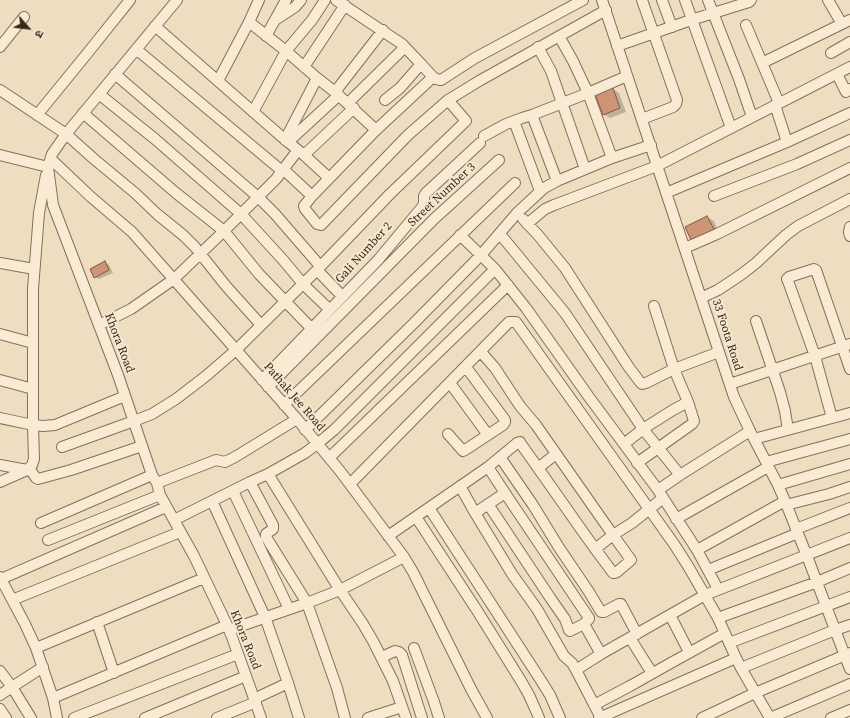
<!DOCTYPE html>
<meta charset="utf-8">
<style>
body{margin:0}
#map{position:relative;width:850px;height:718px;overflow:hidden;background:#eeddc0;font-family:"Source Serif 4","Noto Sans Devanagari",serif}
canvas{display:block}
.north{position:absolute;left:8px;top:8px;width:40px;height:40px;-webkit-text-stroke:3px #f5e8cf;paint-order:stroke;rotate:118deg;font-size:11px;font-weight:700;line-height:16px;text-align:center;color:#37271c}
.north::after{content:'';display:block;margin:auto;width:14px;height:18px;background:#37271c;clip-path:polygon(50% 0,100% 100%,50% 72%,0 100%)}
</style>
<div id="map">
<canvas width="850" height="718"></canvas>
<div class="north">उ</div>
</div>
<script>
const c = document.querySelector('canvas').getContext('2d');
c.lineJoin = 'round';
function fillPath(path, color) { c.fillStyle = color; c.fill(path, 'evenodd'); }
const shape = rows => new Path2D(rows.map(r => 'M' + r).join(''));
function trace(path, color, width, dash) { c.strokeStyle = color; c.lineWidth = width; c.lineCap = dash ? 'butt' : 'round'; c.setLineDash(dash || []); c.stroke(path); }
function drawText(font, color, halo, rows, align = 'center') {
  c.font = font + ' "Source Serif 4",serif'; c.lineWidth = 4; c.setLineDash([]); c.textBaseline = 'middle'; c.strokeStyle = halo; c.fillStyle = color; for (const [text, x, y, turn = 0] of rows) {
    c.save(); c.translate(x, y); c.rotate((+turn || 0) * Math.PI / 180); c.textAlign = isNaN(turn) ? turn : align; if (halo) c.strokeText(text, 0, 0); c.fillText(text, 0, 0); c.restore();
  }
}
fillPath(shape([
 [613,89,619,93,626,112,610,118,603,114],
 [707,217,714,221,720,235,699,245],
 [105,262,109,265,113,273,99,279,95,277]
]), '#0003');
const building = shape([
 [613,88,620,108,603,115,595,94,613,88],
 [707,216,715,231,692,242,685,227,707,216],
 [105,261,109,270,94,278,90,269,105,261]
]);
fillPath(building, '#cd9475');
trace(building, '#86563d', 1);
const minor = shape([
 [177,0,66,134,52,154,48,167,53,205,118,375,152,475,157,483,160,495,194,556,227,625,232,637,261,718],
 [336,0,402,44,421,64],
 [602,0,734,397,750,431,778,485,785,501,807,556,850,669],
 [642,0,677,100,676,104,673,107,642,119],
 [662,0,672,27],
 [685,0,731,128],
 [708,0,739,79,752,117],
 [828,0,842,24],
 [275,20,295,7,301,0],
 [249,22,286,51,317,78,335,92,376,130],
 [746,25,779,103],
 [155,26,282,137,304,155,329,178],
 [266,36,286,0],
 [559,36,573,61,588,93,612,158],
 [617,46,691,20,749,2,751,0],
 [0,47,24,17],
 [538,47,551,71,585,169],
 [136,49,282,171],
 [831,53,850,42],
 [762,63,850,20],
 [304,67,345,5],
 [115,74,258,197,275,214,320,266],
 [837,74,846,92,850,89],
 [218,81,249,22,259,0],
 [0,90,66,134,94,159,135,193,157,214,183,235,195,247,226,286,261,325],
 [335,92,383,30],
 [99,94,155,139,241,214,284,261,303,284,329,309],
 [385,100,400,88,421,64,433,77,436,79,441,80,475,58,583,0],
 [348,103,405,47],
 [775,105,787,142],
 [253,112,286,51,312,20,325,0],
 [83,113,176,193,224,231,259,274,311,328],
 [37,115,90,50,130,0],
 [532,115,557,181],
 [514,121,540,191],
 [484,136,506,124,522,118,532,115,588,93,627,76],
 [285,140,317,78],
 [288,142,339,95],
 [0,155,48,167],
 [304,155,354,108],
 [51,159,91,197,132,232,297,419,340,471,404,557,413,572,471,689,487,718],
 [283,169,312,196,376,130,433,77],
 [666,193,787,142,850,113],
 [312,196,304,206,305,209,317,224,321,225,408,135,448,100,479,81,606,10],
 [714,196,797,164,850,140],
 [523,219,538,235,565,268,628,366,640,382,642,384,646,383,674,369,719,352],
 [527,224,545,209,554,205,657,166,850,67],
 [850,227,849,232,850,236],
 [500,234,565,313,643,429,680,475],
 [460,235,495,269,526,308,589,397,658,490,697,550,718,589],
 [685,248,717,234,850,168],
 [0,263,34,269],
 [317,270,342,296],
 [701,298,718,290,742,274,756,263,786,235,798,226,850,199],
 [756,321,780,392,785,411,788,430],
 [99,325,131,309,174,279,224,231,276,179,298,150],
 [0,334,33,343],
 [481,352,495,368,520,406,536,425,613,535,632,523,663,498],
 [0,380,33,389],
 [262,380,378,260,423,206,424,202,424,196,426,193,480,143],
 [450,383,488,435],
 [730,384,850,344],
 [268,387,434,219,499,160],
 [284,405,515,183],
 [0,418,33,425,43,426,55,425,125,396],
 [832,418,815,356,788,281,787,279,789,277,814,269,816,270,850,369],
 [305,430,414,323,481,255,517,213,544,188,557,181,612,158,651,145],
 [448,434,463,451,465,450,503,425,505,422,505,420,466,367],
 [754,439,850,413],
 [624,444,643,429,673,410,688,402],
 [62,447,134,421,152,414,176,399,206,376,236,350,317,270,390,194,466,121,448,100],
 [500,457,533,505,558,546,589,592,601,612,604,612,619,604,621,604,637,634],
 [329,458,508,285],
 [766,462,850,439],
 [637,463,692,424,694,421,688,402,674,369,654,306],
 [0,465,27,470,32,465,34,459,33,425,33,289,39,213,46,175],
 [29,468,36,478,38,479,71,470,142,446],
 [538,468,583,532,596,550,613,573,614,573,617,572,631,560,613,535,595,549],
 [268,474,340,590,363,624,373,641,393,681,406,718],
 [0,482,27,470],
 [250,482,273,525,273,529,266,534,266,537,307,603,337,688,345,718],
 [157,483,216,460,225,462,235,457,297,419],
 [350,484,509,322,516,322,674,544,688,566,718,618,736,658],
 [778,485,850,464],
 [460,486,475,513,505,493,488,467],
 [658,490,680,475,750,431],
 [233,491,289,609],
 [505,493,589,618,589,619,584,624,601,654],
 [212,501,265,617,288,683,299,718],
 [488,504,551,599,565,619,569,630,570,631,584,624],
 [786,505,829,494,850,487],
 [429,508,540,679,550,695,560,718],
 [475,513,512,574,537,609,564,656,572,663,576,670,601,718],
 [416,517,478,612,521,681,529,695,537,713,539,718],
 [676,519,768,467],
 [174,520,250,482,268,474,305,453,317,444,334,430,495,269],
 [41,523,152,475],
 [796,529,850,508],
 [388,536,488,467,517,443,520,442,521,444,538,468,556,454],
 [48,540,160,495],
 [697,550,785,501],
 [708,570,798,533],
 [0,577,25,624,36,648,53,698,57,718],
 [1,579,166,507],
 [12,600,180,532],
 [670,615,689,652],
 [718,618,817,582,850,568],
 [97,622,114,673],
 [229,630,307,603,340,590,404,557],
 [630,638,652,673],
 [729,643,850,597],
 [36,648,204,578],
 [414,648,434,702,439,718],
 [382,657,395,651,399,652,402,655,422,718],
 [741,668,835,630,850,625],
 [576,670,601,654,705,595,850,538],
 [0,671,12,687,31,718],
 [0,695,12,687,43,667],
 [53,698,227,625],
 [254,699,288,683],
 [594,705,630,686,669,664,725,633],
 [0,709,6,718],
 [74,718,238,654],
 [145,718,246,676],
 [217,718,256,702],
 [368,718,402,707],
 [599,718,736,658,741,668,770,718,850,684],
 [702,718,755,693,850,653],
 [831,718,850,710]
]);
trace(minor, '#876e58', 12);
trace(minor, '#f9ebd3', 10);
drawText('12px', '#37271c', '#f5e8cf', [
 ["Street Number 3",442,195,-43],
 ["Gali Number 2",364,253,-48],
 ["33 Foota Road",727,335,72],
 ["Khora Road",119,343,69],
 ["Pathak Jee Road",294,397,49],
 ["Khora Road",245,640,68]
]);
</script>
